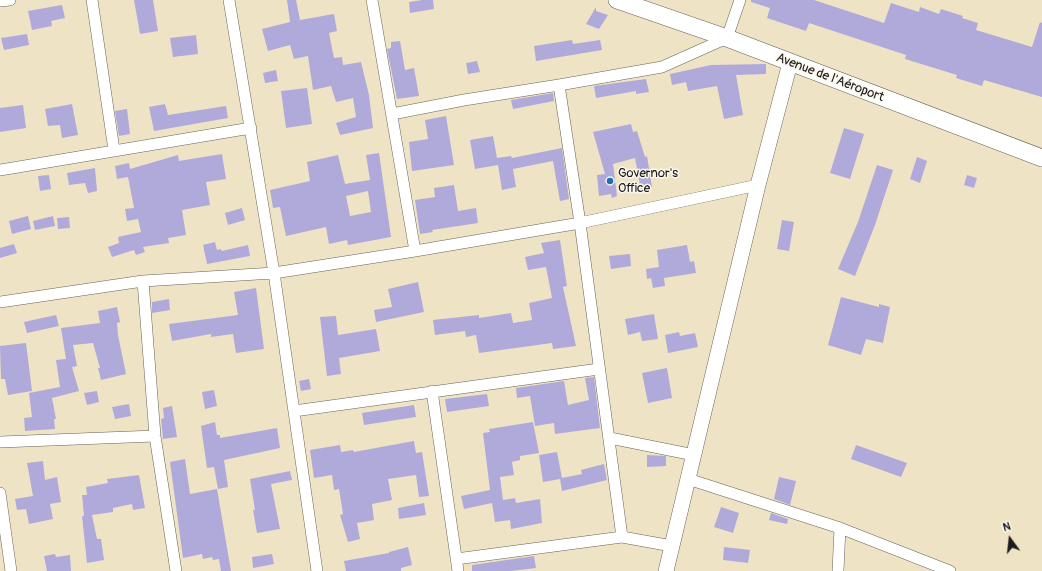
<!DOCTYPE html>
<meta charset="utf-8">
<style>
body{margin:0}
#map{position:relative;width:1042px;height:571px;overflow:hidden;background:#eee4c5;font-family:Pangolin,sans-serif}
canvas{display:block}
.north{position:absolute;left:990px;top:519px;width:40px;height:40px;-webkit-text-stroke:3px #fbf7ec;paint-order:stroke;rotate:345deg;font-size:11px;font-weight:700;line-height:16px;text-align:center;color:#1c1c1c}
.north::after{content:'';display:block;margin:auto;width:14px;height:18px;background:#1c1c1c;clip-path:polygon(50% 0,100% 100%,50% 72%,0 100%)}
</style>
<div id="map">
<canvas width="1042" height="571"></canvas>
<div class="north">N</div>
</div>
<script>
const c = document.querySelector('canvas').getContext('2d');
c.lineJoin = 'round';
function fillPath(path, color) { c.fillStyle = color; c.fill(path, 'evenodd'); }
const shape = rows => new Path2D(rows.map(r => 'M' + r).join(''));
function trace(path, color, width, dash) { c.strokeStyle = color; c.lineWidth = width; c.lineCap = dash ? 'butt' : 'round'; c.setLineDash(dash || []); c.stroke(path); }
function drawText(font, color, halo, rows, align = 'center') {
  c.font = font + ' Pangolin,sans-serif'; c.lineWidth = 3; c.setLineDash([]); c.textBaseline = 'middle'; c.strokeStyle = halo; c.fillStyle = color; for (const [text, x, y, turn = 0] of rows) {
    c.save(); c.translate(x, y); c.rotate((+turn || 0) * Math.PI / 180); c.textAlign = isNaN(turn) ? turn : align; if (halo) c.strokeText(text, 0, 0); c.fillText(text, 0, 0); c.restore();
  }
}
fillPath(shape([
 [134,0,153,0,158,31,140,34],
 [287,0,296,0,300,20,334,14,337,31,329,33,334,58,342,57,343,65,361,62,369,95,373,128,340,135,336,123,356,117,353,98,336,102,331,86,313,90,308,56,294,59,290,45,268,51,262,29,290,22],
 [422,0,433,0,434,9,410,13,409,2],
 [751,0,814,0,884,23,891,3,919,12,920,7,939,14,941,9,963,16,962,18,978,23,976,30,1032,47,1040,22,1042,23,1042,97,984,80,982,86,956,78,957,75,905,59,906,55,809,23,806,31,767,18,770,8,751,2],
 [62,5,65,18,51,21,52,26,32,30,28,11],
 [596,7,596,11,608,15,599,29,586,24],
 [27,34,29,45,4,50,1,38],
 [196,35,198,54,173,57,170,38],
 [572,40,573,44,600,40,602,50,536,61,534,46],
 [400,41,405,70,414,68,419,96,397,99,387,49,391,48,391,42],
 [477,61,480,72,468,74,466,63],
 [766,64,766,74,736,75,743,115,724,119,717,86,688,91,686,82,672,85,670,74,711,65],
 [276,70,278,81,265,83,263,73],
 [646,79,649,92,636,94,636,91,596,98,594,86],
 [307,88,312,124,286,128,281,91],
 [553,93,554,101,513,109,511,100],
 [72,104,78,135,62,138,60,125,48,126,45,109],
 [165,104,168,115,226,106,228,118,154,131,149,107],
 [23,105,26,128,0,132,0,108],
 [127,109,130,134,119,136,115,111],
 [446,116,454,165,412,171,409,142,428,139,425,120],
 [631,124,633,132,637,131,645,157,647,156,652,187,641,190,635,158,613,164,617,196,612,198,611,194,599,196,597,175,605,174,593,132],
 [844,128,864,134,850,179,830,173],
 [493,136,497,158,511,156,512,158,562,148,569,199,560,201,553,161,513,169,516,187,502,190,498,165,475,169,470,140],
 [379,153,391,237,348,245,347,240,329,244,326,227,286,236,280,207,273,208,270,190,310,181,307,162,338,155,345,184,370,180,366,155],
 [368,191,371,212,350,216,346,196],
 [222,154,226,179,206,182,210,205,182,210,186,235,168,238,169,243,143,247,145,252,136,255,134,250,112,257,108,247,119,243,118,237,141,232,138,219,127,221,125,209,134,208,128,177,117,179,115,166,129,163,130,169,178,155,179,161],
 [917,157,927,161,920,183,910,179],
 [877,165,893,170,875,225,855,276,838,269,858,222],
 [95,168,97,191,88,193,85,183,69,185,67,173],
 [49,175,51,189,40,191,38,176],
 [967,175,977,178,974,188,964,185],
 [454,185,458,211,476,208,478,223,432,230,433,232,420,234,415,200,435,197,434,188],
 [242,208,245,220,228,225,225,213],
 [28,216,31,229,12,234,9,221],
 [53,216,55,226,35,230,33,221],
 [69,217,70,228,58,229,57,218],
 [782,220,794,222,789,251,777,249],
 [560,240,567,286,563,287,576,346,553,349,552,343,479,353,476,335,466,337,465,331,435,335,433,320,479,315,479,318,511,313,513,323,532,320,529,303,552,298,546,267,528,270,525,257,544,253,541,243],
 [215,242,217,250,221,249,222,251,248,245,250,256,207,264,203,245],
 [14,244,17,253,0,258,0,248],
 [687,245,690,262,694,261,696,273,664,278,665,286,653,288,651,278,647,279,646,269,659,267,657,250],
 [630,254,631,266,611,269,609,256],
 [418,282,424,312,376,322,374,310,392,307,388,289],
 [256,288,264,349,236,353,233,334,211,337,211,334,172,341,169,324,238,315,234,292],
 [841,297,879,307,879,304,890,307,883,343,866,339,861,355,828,345],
 [169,299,170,310,152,313,152,302],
 [117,307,120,322,117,323,118,335,126,374,101,380,98,368,100,368,93,343,73,345,77,366,72,367,79,391,52,398,56,419,54,419,55,429,25,431,24,418,32,417,29,393,60,387,56,360,66,359,61,328,100,323,98,311],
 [654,314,658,339,642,341,640,332,628,335,625,319],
 [56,315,59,326,27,333,24,322],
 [336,316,338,335,376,329,380,351,339,358,341,374,327,376,320,317],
 [679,332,680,336,695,333,698,347,668,353,665,335],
 [26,343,32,391,8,395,5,379,1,379,0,346],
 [667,368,672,398,648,403,642,373],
 [594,377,600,428,555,434,554,423,535,426,530,396,517,398,516,388,564,381,568,405,589,400,585,378],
 [309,379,311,389,301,391,299,381],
 [214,390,217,406,205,409,202,392],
 [97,391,99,402,87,405,84,393],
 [487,394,489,406,447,412,445,399],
 [129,404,131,416,115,419,112,407],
 [414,405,416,417,364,425,362,413],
 [172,406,177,437,163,439,161,419,164,418,163,408],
 [215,422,217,435,220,435,220,438,277,428,280,448,224,460,228,487,218,489,214,467,207,468,201,426],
 [533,422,539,453,520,456,520,460,512,462,514,475,500,477,503,500,515,498,516,503,540,499,542,523,511,529,510,520,495,522,492,503,464,509,461,496,490,490,483,433,490,432,489,429],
 [414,441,416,453,422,452,429,496,419,497,416,475,388,479,392,500,372,504,374,520,357,523,360,539,348,542,340,515,343,514,339,489,334,490,332,475,314,478,310,450,340,445,341,452,353,450,354,452],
 [856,445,907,463,901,477,851,459],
 [557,452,562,478,582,474,581,470,604,464,607,480,562,491,560,479,543,482,539,455],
 [647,455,666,456,666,466,647,467],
 [185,459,190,494,217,489,231,571,221,571,219,559,213,560,212,557,203,559,202,554,183,558,170,462],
 [43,461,45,480,57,477,61,502,50,504,53,519,29,524,26,509,17,510,15,499,33,496,27,463],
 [290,471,292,480,271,484,280,529,257,533,253,510,255,510,250,479],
 [139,475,145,508,133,510,132,504,113,508,113,512,92,515,97,539,101,539,104,560,87,563,82,516,84,516,82,495,87,495,86,487,108,483,107,479],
 [779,477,796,481,790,505,774,499],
 [424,503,426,515,399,519,398,508],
 [721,507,739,513,733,533,714,527],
 [771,513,788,519,787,524,769,520],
 [408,547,412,565,401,568,401,571,346,571,344,561,389,553,389,552],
 [724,547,750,550,748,563,723,560],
 [55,554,56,557,70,555,71,571,47,571,44,556],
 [272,554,274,564,253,568,252,557],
 [534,556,536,568,511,571,472,571,472,565]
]), '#b0aadb');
const street = shape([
 [92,0,114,150],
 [229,0,274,273,317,571],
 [372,0,415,251],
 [0,1,10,0],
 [559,85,580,223,622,537],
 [392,114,464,100,559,85,662,67,727,38,740,0],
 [0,170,251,128],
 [143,281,155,436,176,571],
 [0,302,143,281,274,273,415,251,580,223,758,185],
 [432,391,458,571],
 [294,411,599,369],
 [610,438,694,455],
 [0,442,155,436],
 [688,479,840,528,950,571],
 [0,493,11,571],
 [456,559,622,537,672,546],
 [838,571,840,528]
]);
const secondary = shape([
 [666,571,758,185,790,63]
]);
const primary = shape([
 [617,0,727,38,1042,158]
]);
trace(street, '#666257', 12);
trace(secondary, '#666257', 16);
trace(primary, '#666257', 18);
trace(street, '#fff', 11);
trace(secondary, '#fff', 15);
trace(primary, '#fff', 17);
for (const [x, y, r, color] of [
 [610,181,4,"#1f6fb2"]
]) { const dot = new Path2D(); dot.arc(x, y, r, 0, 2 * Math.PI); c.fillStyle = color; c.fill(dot); trace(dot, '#fbf7ec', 1.5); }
drawText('13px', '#1c1c1c', '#fbf7ec', [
 ["Avenue de l'Aéroport",830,78,21]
]);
drawText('13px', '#1c1c1c', '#fbf7ec', [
 ["Governor's",618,174],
 ["Office",618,189]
], 'left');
</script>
